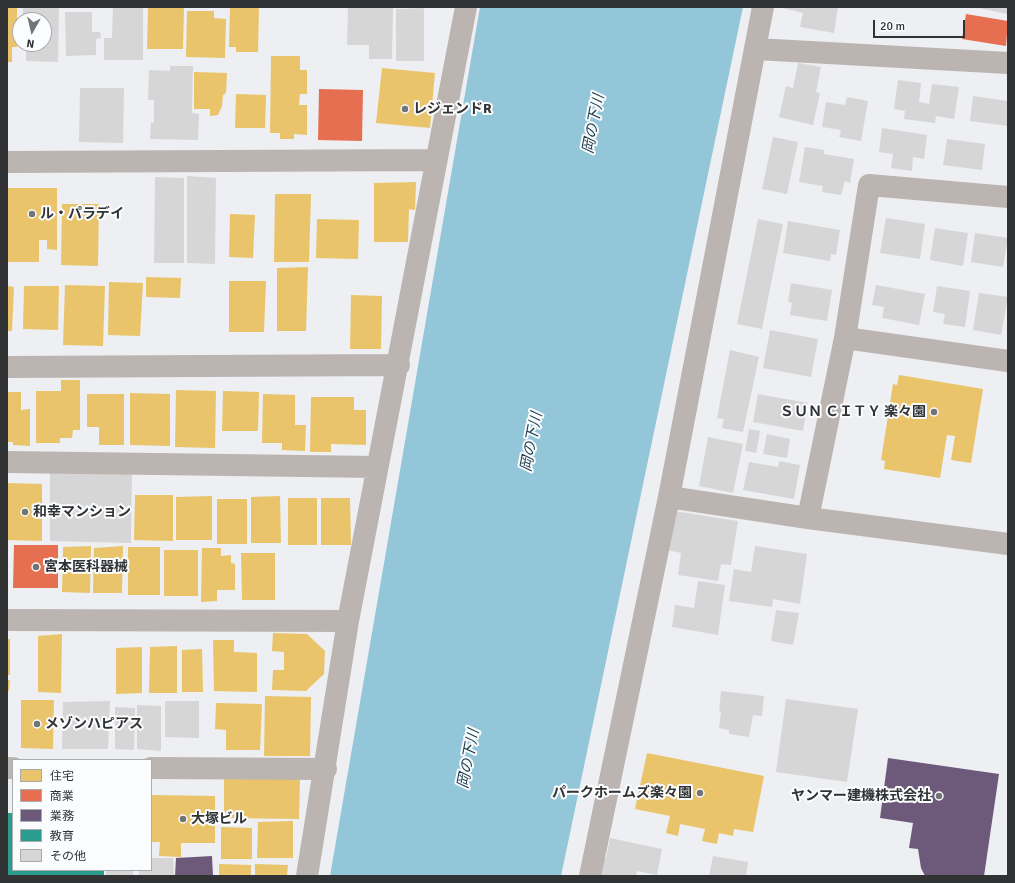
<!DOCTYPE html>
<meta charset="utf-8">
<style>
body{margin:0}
#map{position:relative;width:1015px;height:883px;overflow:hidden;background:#eeeff2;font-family:Signika,"Noto Sans JP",sans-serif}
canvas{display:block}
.frame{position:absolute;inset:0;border:8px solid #313233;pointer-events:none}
.legend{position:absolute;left:12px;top:759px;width:140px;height:112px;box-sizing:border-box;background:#fbfcfe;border:1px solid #aaabad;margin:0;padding:5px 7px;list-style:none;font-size:12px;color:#313233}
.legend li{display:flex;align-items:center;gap:8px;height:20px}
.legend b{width:20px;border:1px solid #aaabad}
.north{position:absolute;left:12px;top:12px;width:40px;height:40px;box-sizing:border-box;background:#fbfcfe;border:1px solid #aaabad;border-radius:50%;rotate:188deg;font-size:11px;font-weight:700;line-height:16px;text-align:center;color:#313233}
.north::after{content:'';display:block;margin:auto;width:14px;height:18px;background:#737476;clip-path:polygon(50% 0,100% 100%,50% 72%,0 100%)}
.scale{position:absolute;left:873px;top:20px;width:92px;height:18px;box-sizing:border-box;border:2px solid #313233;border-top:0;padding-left:5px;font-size:12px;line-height:14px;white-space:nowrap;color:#313233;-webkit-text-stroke:3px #fbfcfe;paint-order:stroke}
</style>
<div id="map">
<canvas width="1015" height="883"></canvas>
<div class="frame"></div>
<ul class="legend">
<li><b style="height:11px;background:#e9c46a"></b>住宅</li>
<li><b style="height:11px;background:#e76f51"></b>商業</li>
<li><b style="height:11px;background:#6d597a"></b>業務</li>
<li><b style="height:11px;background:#2a9d8f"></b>教育</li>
<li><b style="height:11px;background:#d6d6d7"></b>その他</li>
</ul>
<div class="north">N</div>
<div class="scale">20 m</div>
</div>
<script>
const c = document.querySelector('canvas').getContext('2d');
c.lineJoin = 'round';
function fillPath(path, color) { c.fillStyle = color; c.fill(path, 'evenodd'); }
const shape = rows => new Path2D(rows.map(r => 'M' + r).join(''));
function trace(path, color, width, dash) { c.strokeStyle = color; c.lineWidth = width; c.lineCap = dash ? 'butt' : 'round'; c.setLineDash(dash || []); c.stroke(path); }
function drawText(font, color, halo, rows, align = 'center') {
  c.font = font + ' Signika,"Noto Sans JP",sans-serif'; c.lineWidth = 4; c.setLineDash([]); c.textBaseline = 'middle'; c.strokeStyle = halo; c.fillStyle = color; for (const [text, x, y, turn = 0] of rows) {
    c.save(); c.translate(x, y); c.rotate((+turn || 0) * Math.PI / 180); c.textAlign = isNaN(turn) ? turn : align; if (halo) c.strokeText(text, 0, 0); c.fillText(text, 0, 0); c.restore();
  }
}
fillPath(shape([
 [480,7,743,7,561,876,330,876]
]), '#93c6d9');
fillPath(shape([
 [7,7,17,7,17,47,12,47,12,62,7,62],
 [148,7,184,7,183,49,147,49],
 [230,7,259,7,258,52,236,52,236,47,229,47],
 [187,11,214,11,214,18,226,19,225,58,186,57],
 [271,56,300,56,300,70,307,70,307,94,300,94,299,105,307,105,307,135,294,134,294,139,280,139,280,133,270,133],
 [382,68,435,73,430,128,376,123],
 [194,72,227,73,226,93,223,95,222,106,218,115,210,116,210,109,194,109],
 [236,94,266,95,265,128,235,128],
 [416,182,415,210,409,209,408,242,374,242,374,183],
 [7,188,57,188,57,250,47,249,47,240,39,240,39,262,7,262],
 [275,194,311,194,309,262,274,262],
 [62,204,99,204,98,266,61,265],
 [230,214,255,215,253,258,229,257],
 [317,219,359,220,358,259,316,258],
 [308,267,306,331,277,331,277,268],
 [146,277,181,278,180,298,146,297],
 [229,281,266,281,264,332,229,332],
 [109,282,143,283,140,336,108,335],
 [65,285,105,286,103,346,63,345],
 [7,286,14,287,12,331,7,331],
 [24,286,59,286,58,330,23,329],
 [351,295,382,296,381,349,350,349],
 [899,375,983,389,971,463,951,460,955,436,947,435,940,478,884,469,885,461,881,460,893,384,897,385],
 [61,380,80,380,80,430,73,430,72,438,60,438,60,443,36,443,36,391,61,391],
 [176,390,216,391,215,448,175,447],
 [223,391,259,392,258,431,222,431],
 [7,392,21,392,21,410,30,409,30,446,13,445,13,442,7,442],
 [130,393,170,394,170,446,130,445],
 [87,394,124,394,124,445,99,445,99,427,87,427],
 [263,394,295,395,295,425,306,425,305,451,282,450,282,443,262,443],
 [311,397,354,397,354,410,366,410,366,445,331,444,331,452,310,452],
 [7,483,42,484,42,541,7,540],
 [135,495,173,495,173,541,134,540],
 [212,496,212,540,176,540,176,497],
 [280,496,281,543,251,543,251,497],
 [288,498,317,498,317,545,288,545],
 [321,498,350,498,351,545,321,545],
 [217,499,247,499,247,544,217,544],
 [91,546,90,593,62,592,63,547],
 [123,546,122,593,93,593,94,548],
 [128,547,160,547,160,595,128,595],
 [202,548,221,548,221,556,231,555,231,563,235,564,235,590,217,590,217,601,201,602],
 [164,550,198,550,198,596,164,596],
 [241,553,275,553,275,600,242,600],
 [273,633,307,634,325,651,324,674,306,691,272,690,273,670,284,670,284,652,272,651],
 [62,634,61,693,38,692,38,636],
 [7,639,10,639,10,675,7,675],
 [213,640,234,640,234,652,257,653,257,692,214,691],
 [177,646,177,693,149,693,150,647],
 [142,647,142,693,116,694,116,648],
 [202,649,203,692,182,692,182,650],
 [7,680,10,680,9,691,7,691],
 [265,696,311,697,310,756,264,756],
 [21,700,54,700,53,749,21,748],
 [216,703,262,704,260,750,226,750,226,730,215,729],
 [647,753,764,776,753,832,734,829,733,836,719,833,717,844,702,841,705,829,680,824,678,836,666,833,670,816,635,809],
 [224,778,300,778,299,819,224,818],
 [151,795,215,796,215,843,181,843,181,857,159,856,160,842,151,842],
 [293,821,293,858,257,858,258,822],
 [221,827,252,828,252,859,221,859],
 [219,864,251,865,251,876,219,876],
 [255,864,288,865,287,876,255,876]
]), '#e9c46a');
fillPath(shape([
 [966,14,1008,21,1006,46,962,39],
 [319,89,363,90,362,141,318,140],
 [14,545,58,545,58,588,13,588]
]), '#e76f51');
fillPath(shape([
 [888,758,999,774,984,876,925,876,921,868,918,849,909,848,913,823,880,818],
 [212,856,213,876,175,876,176,858]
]), '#6d597a');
fillPath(shape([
 [8,813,13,813,13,870,104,870,104,876,8,876]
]), '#2a9d8f');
fillPath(shape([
 [23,7,59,7,58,62,26,61,26,44,44,44,44,20,23,20],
 [113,7,143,7,143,60,104,60,104,38,112,38],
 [348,7,393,7,392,59,369,59,369,45,347,45],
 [778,7,838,7,834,33,800,27,803,13],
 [974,7,1008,7,1008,9,1007,14],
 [424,8,424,61,396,61,396,9],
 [65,12,92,12,92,32,100,32,101,38,96,39,96,55,66,56],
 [798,63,821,67,816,92,820,93,813,125,779,117,786,86,793,88],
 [170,66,193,66,192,113,199,114,198,140,150,139,151,122,154,123,154,100,148,100,149,70,170,71],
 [898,80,921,83,919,102,929,104,932,84,959,87,954,119,936,116,935,123,904,119,905,111,894,109],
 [80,88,124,88,123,143,79,142],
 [973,96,1008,101,1008,126,970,121],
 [847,97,868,101,861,141,839,137,841,130,822,127,826,102,845,105],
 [882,128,927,135,924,159,913,157,912,171,891,168,893,154,879,152],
 [773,137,798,142,787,194,762,189],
 [947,139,985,144,982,170,943,165],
 [805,147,824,150,824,154,854,159,850,183,845,181,841,195,822,192,823,186,799,182],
 [187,176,216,178,215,264,187,263],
 [155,177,184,178,184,263,154,263],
 [886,218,925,224,920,259,880,253],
 [758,219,783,224,762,329,737,324],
 [788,221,840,230,836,255,831,254,830,261,783,253],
 [935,228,968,233,963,266,930,260],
 [975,233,1008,238,1003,267,971,262],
 [791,283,832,290,827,321,790,315,792,303,788,302],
 [876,285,925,294,919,325,882,318,884,307,872,305],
 [937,286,970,291,965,327,943,324,945,314,933,312],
 [979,293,1008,297,1001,335,973,330],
 [770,330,818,339,811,377,763,368],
 [730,350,759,357,743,432,722,428,724,419,717,418],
 [758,394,808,403,803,431,753,422],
 [749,429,760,431,756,453,745,451],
 [767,434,790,439,787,458,763,454],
 [708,437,743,444,733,493,699,486],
 [779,461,800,465,794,499,743,490,749,462,778,467],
 [50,471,132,471,131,543,50,541],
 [674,511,738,521,731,565,721,564,718,581,678,575,681,553,667,550],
 [755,546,807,554,800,604,773,599,772,607,729,601,734,569,751,572],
 [698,581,725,585,718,635,672,627,675,605,694,608],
 [776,610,799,613,793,645,771,641],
 [721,691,764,696,762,716,753,715,749,737,729,734,729,730,719,728,721,712,719,711],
 [786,699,858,709,847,782,776,772],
 [110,701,108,749,62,749,63,702],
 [165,701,199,701,199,738,165,737],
 [137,705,161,706,161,751,137,749],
 [115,707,135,708,134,750,115,749],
 [610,838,662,849,657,875,637,871,636,876,598,876,602,857,606,858],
 [713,856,748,862,746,876,709,876],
 [151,858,173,858,174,876,139,876,139,870,151,870],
 [106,870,133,870,133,876,106,876]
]), '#d6d6d7');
trace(shape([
 [756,49,1008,63],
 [7,162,436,160],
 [845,338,1008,361],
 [7,367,399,365],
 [7,462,377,467],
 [669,497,808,518,1008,544],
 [808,518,845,338,869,185,1008,197],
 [7,620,348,621],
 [7,768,13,768],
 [151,768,326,769],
 [307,876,348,621,466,7],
 [590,876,669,497,763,7]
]), '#bcb4b1', 22);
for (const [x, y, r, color] of [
 [405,109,4,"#737476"],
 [32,214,4,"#737476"],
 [934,412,4,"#737476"],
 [25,512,4,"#737476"],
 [36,567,4,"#737476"],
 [37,724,4,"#737476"],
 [700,793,4,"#737476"],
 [939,796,4,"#737476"],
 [183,819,4,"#737476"]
]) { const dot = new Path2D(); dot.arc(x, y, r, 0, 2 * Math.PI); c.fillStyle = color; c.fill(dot); trace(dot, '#fbfcfe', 1.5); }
drawText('bold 14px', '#313233', '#fbfcfe', [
 ["レジェンドR",413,109],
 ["ル・パラデイ",40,214],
 ["ＳＵＮ ＣＩＴＹ 楽々園",926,412,"right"],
 ["和幸マンション",33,512],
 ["宮本医科器械",44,567],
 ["メゾンハピアス",45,724],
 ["パークホームズ楽々園",692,793,"right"],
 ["ヤンマー建機株式会社",931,796,"right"],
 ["大塚ビル",191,819]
], 'left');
drawText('italic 15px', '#1b3d48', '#fbfcfe', [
 ["岡の下川",594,124,-79],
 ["岡の下川",532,442,-79],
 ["岡の下川",469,759,-79]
]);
</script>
